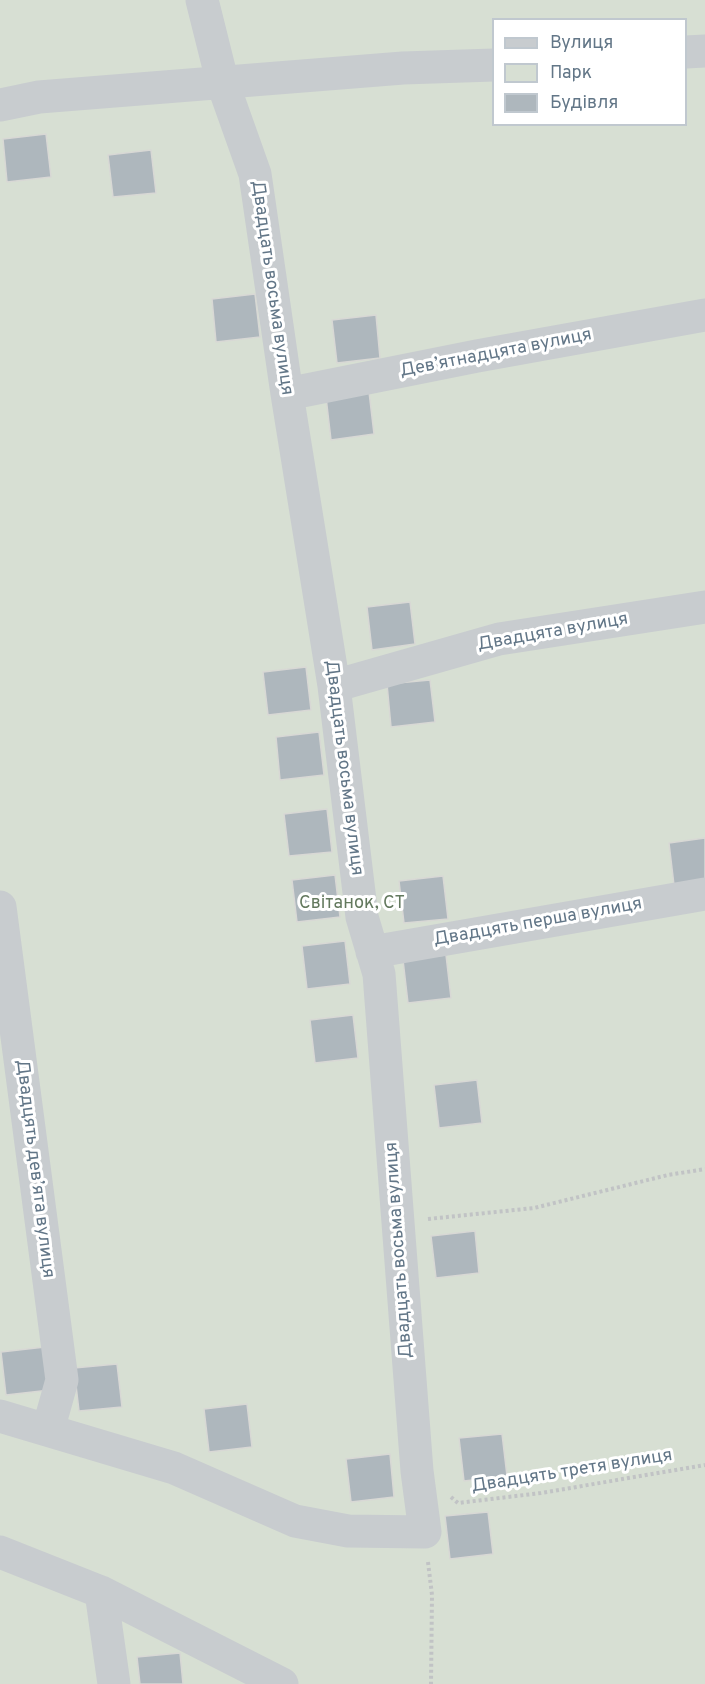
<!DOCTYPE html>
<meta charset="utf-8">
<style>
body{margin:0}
#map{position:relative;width:705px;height:1684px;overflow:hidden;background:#f7f7f3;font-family:Overpass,sans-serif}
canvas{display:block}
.legend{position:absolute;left:492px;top:18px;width:195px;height:108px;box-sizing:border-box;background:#fff;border:2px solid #c0c8cf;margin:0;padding:8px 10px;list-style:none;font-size:18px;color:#627687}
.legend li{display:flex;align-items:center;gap:12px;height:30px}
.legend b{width:30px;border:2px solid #c0c8cf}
</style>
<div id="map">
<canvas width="705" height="1684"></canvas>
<ul class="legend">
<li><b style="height:8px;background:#c8cccf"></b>Вулиця</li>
<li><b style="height:16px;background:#d7dfd3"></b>Парк</li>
<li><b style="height:16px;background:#aeb7bd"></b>Будівля</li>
</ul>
</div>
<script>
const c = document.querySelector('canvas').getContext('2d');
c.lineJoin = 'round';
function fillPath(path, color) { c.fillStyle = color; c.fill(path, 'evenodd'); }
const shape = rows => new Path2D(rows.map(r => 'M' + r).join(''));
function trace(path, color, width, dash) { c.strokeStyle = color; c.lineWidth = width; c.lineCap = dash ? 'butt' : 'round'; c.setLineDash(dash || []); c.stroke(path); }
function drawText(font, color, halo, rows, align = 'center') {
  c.font = font + ' Overpass,sans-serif'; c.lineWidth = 6; c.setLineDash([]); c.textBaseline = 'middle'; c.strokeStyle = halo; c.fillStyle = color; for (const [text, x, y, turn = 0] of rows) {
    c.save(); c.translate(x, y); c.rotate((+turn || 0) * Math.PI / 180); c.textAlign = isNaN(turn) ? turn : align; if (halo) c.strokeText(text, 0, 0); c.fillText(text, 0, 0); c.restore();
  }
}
fillPath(shape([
 [0,0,705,0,705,1684,0,1684],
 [494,20,686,20,686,124,494,124]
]), '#d7dfd3');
const building = shape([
 [46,134,51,177,7,182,3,139,46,134],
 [151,150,156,193,113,197,108,155,151,150],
 [255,294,260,337,216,342,212,299,255,294],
 [376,315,380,358,337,363,332,320,376,315],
 [369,392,374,434,331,440,326,397,369,392],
 [410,602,415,644,372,650,367,607,410,602],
 [306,667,311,710,268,715,263,672,306,667],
 [430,680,435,722,391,727,387,684,430,680],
 [319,732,324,775,280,780,276,737,319,732],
 [327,809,332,852,289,856,284,814,327,809],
 [705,838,705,882,674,885,669,843,705,838],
 [335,875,340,917,297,922,292,880,335,875],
 [443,876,448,919,404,923,399,881,443,876],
 [345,941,350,984,307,989,302,946,345,941],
 [446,955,451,998,408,1003,403,960,446,955],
 [353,1015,358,1058,315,1063,310,1020,353,1015],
 [477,1080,482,1123,439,1128,434,1085,477,1080],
 [475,1231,479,1273,436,1278,431,1236,475,1231],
 [45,1347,50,1390,6,1395,1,1352,45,1347],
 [117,1364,122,1407,79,1411,74,1368,117,1364],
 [247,1404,252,1447,209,1452,204,1409,247,1404],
 [502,1434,507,1476,464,1481,459,1438,502,1434],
 [390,1454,394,1497,351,1502,346,1459,390,1454],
 [488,1512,493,1554,450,1559,445,1516,488,1512],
 [180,1653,183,1684,140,1684,137,1657,180,1653]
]);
fillPath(building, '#aeb7bd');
trace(building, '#d8d8d5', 1.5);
trace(shape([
 [428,1219,534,1208,668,1175,705,1169],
 [451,1497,458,1503,541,1493,705,1465],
 [428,1562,432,1595,431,1684]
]), '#c1c3c5', 4, [3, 3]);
trace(shape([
 [686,52,705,51],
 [0,105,39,97,403,68,494,65],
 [287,394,477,356,705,315],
 [334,686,499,639,705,607],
 [0,907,62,1380,48,1430],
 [372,952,705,894],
 [0,1416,174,1468,295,1521,348,1531,425,1532,417,1471,379,974,362,917,334,686,287,394,255,174,223,84,202,0],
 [0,1552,101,1592,282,1684],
 [101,1592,114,1684]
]), '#c8cccf', 33);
drawText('18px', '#627687', '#fff', [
 ["Двадцать восьма вулиця",271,288,82],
 ["Дев’ятнадцята вулиця",496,354,-11],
 ["Двадцята вулиця",553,633,-10],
 ["Двадцать восьма вулиця",343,768,83],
 ["Двадцять перша вулиця",538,923,-10],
 ["Двадцять дев’ята вулиця",34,1169,83],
 ["Двадцать восьма вулиця",400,1250,-94],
 ["Двадцять третя вулиця",572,1472,-9]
]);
drawText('18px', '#63795e', '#fff', [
 ["Світанок, СТ",352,904]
]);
</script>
